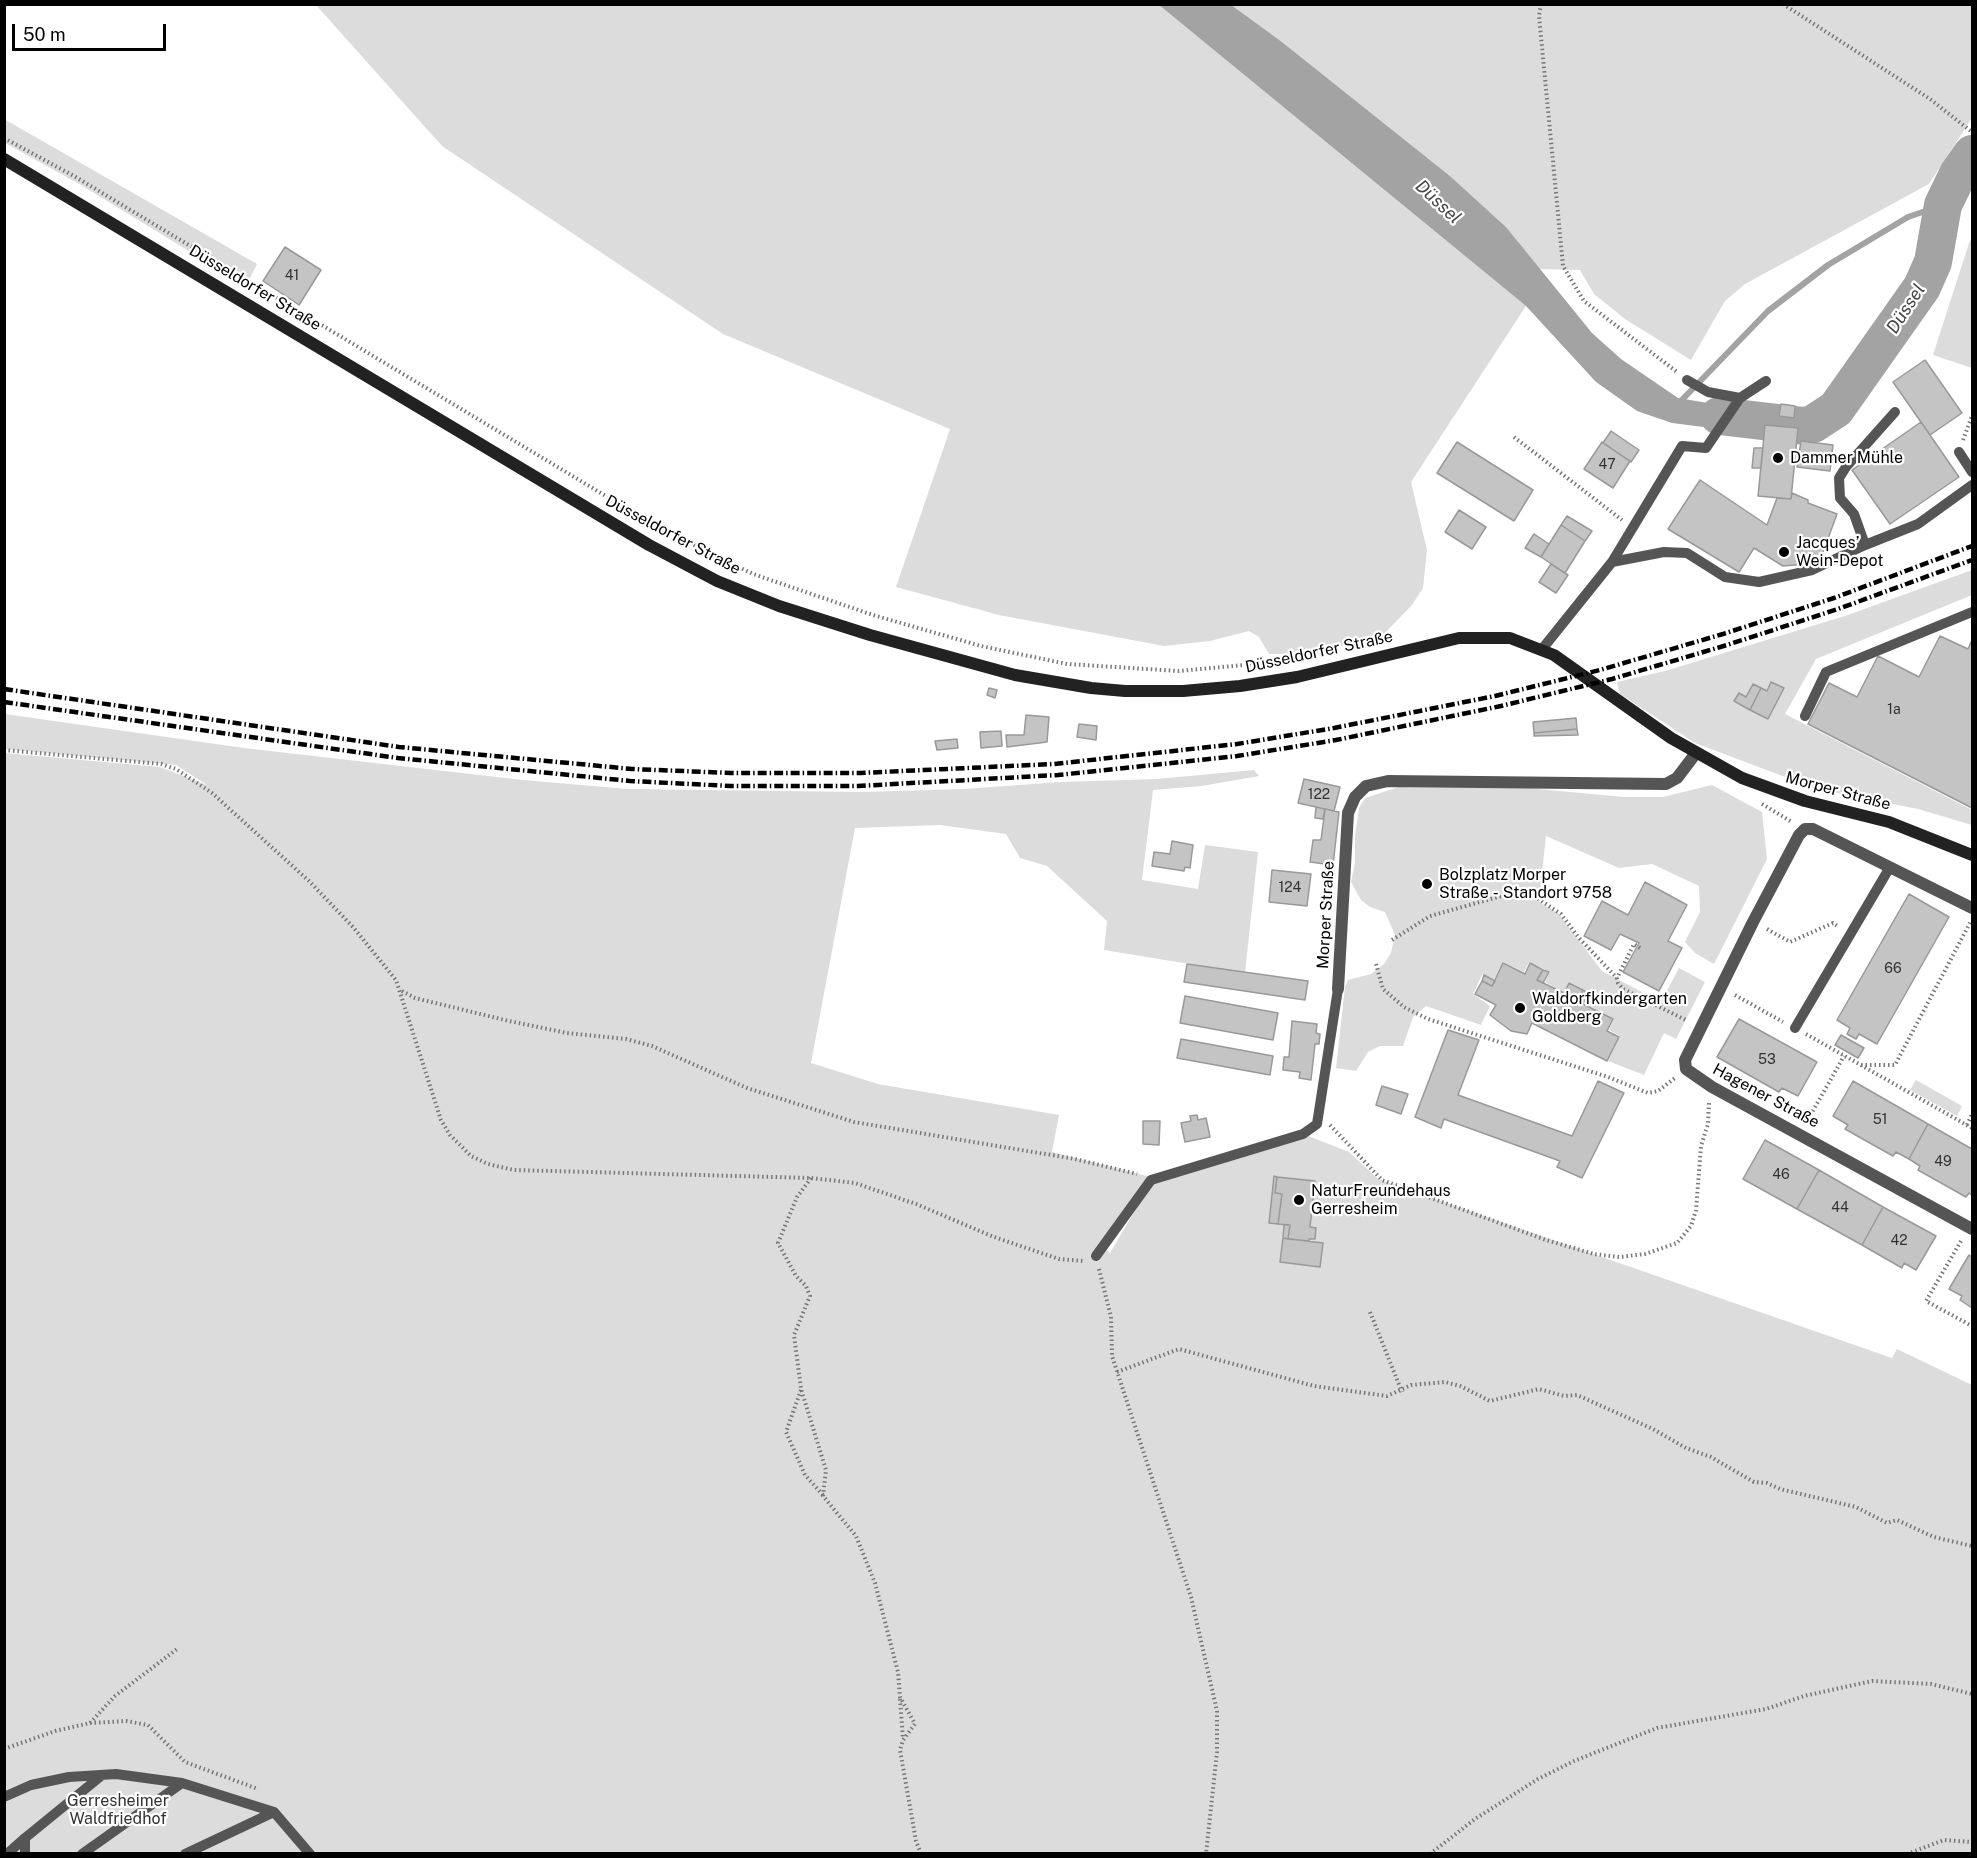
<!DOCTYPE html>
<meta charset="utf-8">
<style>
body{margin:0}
#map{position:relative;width:1977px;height:1858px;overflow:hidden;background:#fff;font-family:"Public Sans",sans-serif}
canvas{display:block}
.frame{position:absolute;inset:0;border:6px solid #000;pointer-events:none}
.scale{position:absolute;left:12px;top:24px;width:154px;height:27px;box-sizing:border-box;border:3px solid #000;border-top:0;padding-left:8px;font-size:18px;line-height:21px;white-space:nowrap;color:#000;-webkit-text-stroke:4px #fff;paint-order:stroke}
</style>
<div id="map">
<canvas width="1977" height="1858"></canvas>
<div class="frame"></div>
<div class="scale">50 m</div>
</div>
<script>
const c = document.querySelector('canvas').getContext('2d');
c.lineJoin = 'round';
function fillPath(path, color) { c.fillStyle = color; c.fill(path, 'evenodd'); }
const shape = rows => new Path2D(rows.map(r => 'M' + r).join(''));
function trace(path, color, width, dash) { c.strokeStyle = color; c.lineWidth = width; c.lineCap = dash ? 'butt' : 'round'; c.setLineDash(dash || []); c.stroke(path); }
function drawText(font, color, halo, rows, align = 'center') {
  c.font = font + ' "Public Sans",sans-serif'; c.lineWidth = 4.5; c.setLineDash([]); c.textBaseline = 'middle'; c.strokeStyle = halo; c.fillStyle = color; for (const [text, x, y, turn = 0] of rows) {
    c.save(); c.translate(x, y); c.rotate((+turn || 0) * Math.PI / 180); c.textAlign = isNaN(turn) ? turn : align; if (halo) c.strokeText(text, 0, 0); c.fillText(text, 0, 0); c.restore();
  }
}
fillPath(shape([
 [316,5,1159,5,1526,306,1411,482,1427,550,1423,588,1412,605,1383,635,1314,654,1269,654,1259,637,1249,631,1210,641,1164,646,999,615,896,587,950,429,723,334,442,146],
 [1228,5,1972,5,1972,118,1929,184,1745,284,1725,301,1691,360,1625,319,1594,294,1580,270,1538,269,1506,227,1450,176,1282,42],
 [4,119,257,264,246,286,81,185,5,143],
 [1970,240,1972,241,1972,368,1933,355],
 [1972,570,1972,595,1816,659,1785,714,1972,810,1972,825,1918,809,1817,789,1695,743,1620,694,1617,682,1665,671,1845,616],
 [5,714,244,748,523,780,628,789,860,792,964,789,1061,782,1157,779,1254,770,1259,776,1202,786,1153,790,1142,880,1198,889,1205,845,1258,852,1245,973,1104,950,1107,921,1047,866,1020,858,1006,834,940,825,855,828,811,1063,878,1084,1059,1115,1052,1152,1151,1177,1106,1249,1110,1253,1153,1180,1306,1135,1349,1152,1378,1179,1892,1358,1897,1349,1972,1385,1972,1853,5,1853,4,753,160,767,207,785,176,765,5,749],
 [1712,785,1762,812,1767,859,1714,964,1695,953,1685,942,1700,912,1699,886,1652,864,1619,868,1546,836,1539,902,1558,913,1602,971,1661,1002,1679,968,1705,982,1676,1039,1664,1033,1644,1075,1608,1061,1620,1036,1609,1030,1614,1019,1584,1003,1589,992,1569,982,1563,992,1545,982,1550,972,1529,962,1524,972,1503,962,1494,979,1482,975,1473,994,1490,1006,1481,1025,1426,1006,1413,1017,1403,1046,1380,1046,1368,1052,1356,1071,1336,1068,1345,987,1348,980,1371,974,1384,964,1391,953,1395,935,1385,912,1370,907,1361,900,1351,882,1355,863,1355,835,1359,808,1365,798,1399,787,1527,788,1624,797,1663,797],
 [1916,1080,1962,1106,1957,1116,1910,1090]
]), '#dcdcdc');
fillPath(shape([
 [1159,5,1231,5,1282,42,1450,176,1506,227,1592,333,1621,359,1678,398,1732,407,1768,417,1768,421,1754,431,1735,431,1672,423,1637,411,1596,382,1526,306]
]), '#a3a3a3');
trace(shape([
 [1678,404,1768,311,1828,265,1908,217,1943,205]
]), '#a3a3a3', 6);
trace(shape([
 [1719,416,1804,426,1813,424,1836,409,1922,287,1933,262,1943,205,1958,174,1972,154]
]), '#a3a3a3', 38);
const building = shape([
 [285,247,321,270,299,305,263,281,285,247],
 [1925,360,1962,413,1930,435,1893,382,1925,360],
 [1781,404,1795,406,1794,418,1779,416,1781,404],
 [1921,422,1959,477,1890,524,1852,470,1921,422],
 [1765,425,1798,428,1791,499,1758,496,1765,425],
 [1611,431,1639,450,1631,462,1603,443,1611,431],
 [1801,441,1833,445,1830,471,1797,467,1801,441],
 [1457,442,1533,490,1514,521,1437,473,1457,442],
 [1602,442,1630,461,1613,488,1584,469,1602,442],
 [1754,448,1763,448,1761,468,1752,468,1754,448],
 [1700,480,1767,525,1777,498,1791,499,1792,493,1808,500,1808,503,1837,514,1819,563,1783,566,1754,548,1739,572,1668,529,1700,480],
 [1459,510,1486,527,1472,549,1445,532,1459,510],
 [1567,516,1592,531,1585,541,1561,525,1567,516],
 [1561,525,1585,541,1565,573,1541,557,1561,525],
 [1534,534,1549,544,1541,557,1525,548,1534,534],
 [1551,564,1568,575,1556,593,1539,582,1551,564],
 [1940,636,1968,649,1972,640,1972,808,1808,724,1829,683,1857,697,1878,656,1919,677,1940,636],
 [1771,682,1784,688,1768,719,1750,710,1761,688,1767,691,1771,682],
 [1753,684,1761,688,1750,710,1734,701,1739,693,1746,697,1753,684],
 [989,688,997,690,995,698,987,695,989,688],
 [1026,715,1049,717,1047,742,1007,747,1006,735,1024,735,1026,715],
 [1576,718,1577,729,1534,733,1533,722,1576,718],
 [1079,724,1097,726,1096,740,1077,737,1079,724],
 [1577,729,1578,735,1534,736,1534,733,1577,729],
 [1001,731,1002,746,981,748,980,732,1001,731],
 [957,739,958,748,937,750,935,741,957,739],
 [1304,779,1340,787,1334,811,1298,803,1304,779],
 [1316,807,1325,809,1323,819,1315,818,1316,807],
 [1325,809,1339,812,1333,865,1310,862,1313,840,1321,840,1325,809],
 [1172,841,1193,845,1190,868,1185,867,1184,871,1152,866,1154,852,1170,854,1172,841],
 [1272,870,1311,874,1307,906,1269,902,1272,870],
 [1645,882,1687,905,1668,941,1682,948,1659,991,1623,972,1639,943,1620,934,1611,950,1584,936,1602,901,1628,915,1645,882],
 [1909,894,1949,917,1877,1044,1859,1034,1856,1039,1847,1034,1850,1028,1837,1020,1909,894],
 [1503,963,1525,974,1530,963,1543,970,1537,980,1564,993,1569,983,1583,990,1577,1001,1613,1019,1607,1031,1619,1037,1607,1061,1532,1023,1527,1034,1511,1031,1490,1015,1496,1005,1475,994,1482,981,1492,986,1503,963],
 [1187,964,1308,981,1305,1000,1184,982,1187,964],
 [1543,970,1549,972,1543,983,1537,980,1543,970],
 [1484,975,1495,981,1492,986,1482,981,1484,975],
 [1583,990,1588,993,1583,1004,1577,1001,1583,990],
 [1185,996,1278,1013,1273,1040,1180,1023,1185,996],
 [1739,1019,1817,1062,1798,1096,1782,1088,1779,1092,1717,1057,1739,1019],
 [1292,1021,1317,1024,1316,1033,1320,1034,1319,1044,1315,1044,1311,1080,1299,1078,1300,1072,1283,1070,1284,1057,1289,1057,1292,1021],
 [1448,1030,1479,1040,1458,1095,1572,1136,1598,1081,1624,1093,1582,1178,1557,1167,1560,1161,1444,1119,1441,1128,1415,1117,1448,1030],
 [1841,1035,1864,1048,1858,1058,1835,1045,1841,1035],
 [1181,1039,1273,1056,1270,1075,1177,1058,1181,1039],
 [1853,1081,1928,1124,1909,1159,1896,1152,1893,1156,1868,1142,1845,1129,1848,1125,1833,1116,1853,1081],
 [1382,1086,1408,1094,1401,1114,1376,1105,1382,1086],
 [1197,1115,1198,1120,1206,1118,1210,1137,1185,1142,1181,1123,1191,1121,1190,1116,1197,1115],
 [1143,1121,1160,1121,1159,1145,1143,1144,1143,1121],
 [1928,1124,1972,1149,1972,1195,1969,1193,1966,1197,1918,1170,1920,1166,1909,1159,1928,1124],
 [1765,1140,1819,1170,1797,1209,1743,1179,1765,1140],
 [1819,1170,1883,1207,1862,1245,1797,1209,1819,1170],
 [1274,1176,1277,1177,1275,1193,1282,1194,1278,1224,1269,1223,1274,1176],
 [1277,1177,1315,1181,1310,1227,1316,1228,1315,1239,1309,1239,1309,1241,1288,1239,1290,1225,1278,1224,1282,1194,1275,1193,1277,1177],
 [1883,1207,1936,1236,1916,1270,1904,1263,1902,1268,1862,1245,1883,1207],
 [1284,1225,1290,1225,1288,1239,1283,1238,1284,1225],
 [1283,1238,1323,1243,1320,1267,1280,1262,1283,1238],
 [1969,1255,1972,1257,1972,1308,1960,1300,1962,1296,1949,1289,1969,1255]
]);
fillPath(building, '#c4c4c4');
trace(building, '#999', 1.5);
trace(shape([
 [1541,4,1539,16,1563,266,1584,301,1677,372],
 [1783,4,1930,99,1972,132],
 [4,138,74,176,659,528,753,574,873,615,981,646,1067,664,1179,671,1287,661],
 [1514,437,1622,520],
 [1963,440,1972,416],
 [4,750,161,764,176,769,212,793,309,881,353,927,396,980,441,1120,450,1135,471,1156,488,1164,514,1170,811,1178,855,1183,916,1204,994,1237,1059,1259,1084,1261],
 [1762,804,1792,822],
 [1767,929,1790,942,1833,923,1839,927],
 [1392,940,1430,916,1516,892,1531,894,1561,914,1579,938,1617,978],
 [1640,948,1634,944,1617,978,1618,983,1623,989,1688,1021],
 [1376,964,1383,989,1404,1007,1428,1019,1608,1077,1648,1093,1658,1091,1675,1078],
 [402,991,415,998,509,1021,567,1033,626,1039,652,1046,747,1088,854,1122,1075,1159,1137,1174],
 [1735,995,1783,1022],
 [1806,1034,1972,1128],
 [1861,1065,1895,1065,1971,921],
 [1806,1123,1844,1056],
 [1330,1125,1382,1180,1546,1240,1594,1254,1619,1257,1645,1254,1677,1243,1691,1226,1696,1210,1701,1146,1708,1124,1709,1103],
 [1967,1125,1972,1114],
 [811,1178,797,1197,778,1243,796,1276,806,1286,810,1296,794,1335,801,1389,826,1470,823,1496,856,1536,875,1583,898,1672,900,1697,915,1724,903,1740,900,1750,916,1841,921,1854],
 [1961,1241,1926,1301,1972,1326],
 [1099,1269,1111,1317,1112,1356,1191,1597,1217,1711,1217,1752,1206,1854],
 [1370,1312,1402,1392],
 [1117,1372,1179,1349,1314,1386,1387,1396,1411,1385,1445,1382,1460,1386,1490,1401,1539,1389,1564,1396,1577,1395,1653,1429,1686,1448,1711,1457,1754,1482,1767,1483,1780,1489,1856,1507,1887,1523,1897,1520,1934,1537,1972,1546],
 [801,1390,786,1432,805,1475,823,1495],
 [900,1699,903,1739],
 [90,1723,115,1696,177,1649],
 [4,1749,55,1731,90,1723,126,1721,148,1725,185,1762,258,1789],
 [1430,1854,1475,1819,1538,1779,1574,1761,1657,1728,1766,1709,1804,1696,1872,1681,1931,1684,1972,1694],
 [1907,1854,1944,1840,1972,1842]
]), '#777', 4, [1.5, 3]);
trace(shape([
 [1687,380,1708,392,1740,398],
 [1959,452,1972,472],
 [1865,545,1918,524,1972,485],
 [1612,562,1664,552,1687,553,1725,577,1759,582,1812,570,1865,545,1854,514,1840,498,1839,478,1846,467,1895,412],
 [1543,648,1612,562,1682,446,1706,448,1740,398,1766,381],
 [1805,716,1826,672,1972,612],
 [1795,1028,1890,867],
 [1096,1256,1151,1180,1303,1134,1317,1124,1338,989],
 [4,1797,31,1785,69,1777,116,1774,182,1783,274,1812,310,1854],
 [7,1854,25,1838],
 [25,1854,25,1838,101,1776],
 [82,1854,182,1783],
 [185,1854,274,1812]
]), '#555', 10);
trace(shape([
 [1972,908,1813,829,1805,829,1799,835,1753,922,1685,1060,1686,1069,1712,1087,1972,1229],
 [1338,989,1348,813,1355,797,1366,786,1388,781,1666,784,1677,778,1696,753]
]), '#555', 12);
trace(shape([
 [4,159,649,545,717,581,779,606,870,635,1015,675,1091,688,1125,691,1183,691,1240,686,1297,677,1459,638,1510,638,1554,655,1671,738,1742,778,1805,801,1889,822,1972,855]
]), '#222', 12);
trace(shape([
 [4,689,399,747,632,769,731,773,860,773,1054,764,1237,744,1334,728,1495,696,1600,670,1723,634,1834,598,1972,546],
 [4,702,398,758,630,781,731,786,858,786,1058,775,1237,756,1336,740,1501,706,1612,679,1727,645,1838,609,1972,560]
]), '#000', 4.5, [9, 3, 1.5, 3]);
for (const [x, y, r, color] of [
 [1778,458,6,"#000"],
 [1784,552,6,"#000"],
 [1427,884,6,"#000"],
 [1520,1008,6,"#000"],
 [1299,1200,6,"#000"]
]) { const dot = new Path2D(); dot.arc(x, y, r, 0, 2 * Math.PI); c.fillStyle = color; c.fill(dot); trace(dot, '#fff', 2); }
drawText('14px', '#313131', null, [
 ["41",292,276],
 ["47",1607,465],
 ["1a",1894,710],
 ["122",1319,795],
 ["124",1290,888],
 ["66",1893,969],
 ["53",1767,1060],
 ["51",1880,1120],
 ["49",1943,1162],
 ["46",1781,1175],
 ["44",1840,1208],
 ["42",1899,1241]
]);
drawText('16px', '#000', '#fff', [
 ["Düsseldorfer Straße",255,288,31],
 ["Düsseldorfer Straße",673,535,28],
 ["Düsseldorfer Straße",1319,652,-12],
 ["Morper Straße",1838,791,15],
 ["Morper Straße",1326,915,-87],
 ["Hagener Straße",1766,1096,28]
]);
drawText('16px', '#000', '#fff', [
 ["Dammer Mühle",1790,458],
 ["Jacques’",1796,543],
 ["Wein-Depot",1796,561],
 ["Bolzplatz Morper",1439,875],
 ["Straße - Standort 9758",1439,893],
 ["Waldorfkindergarten",1532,999],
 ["Goldberg",1532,1017],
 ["NaturFreundehaus",1311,1191],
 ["Gerresheim",1311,1209]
], 'left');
drawText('16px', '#333', '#fff', [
 ["Gerresheimer",118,1801],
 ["Waldfriedhof",118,1819]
]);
drawText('italic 18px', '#444', '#fff', [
 ["Düssel",1438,202,43],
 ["Düssel",1906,309,-57]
]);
</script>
